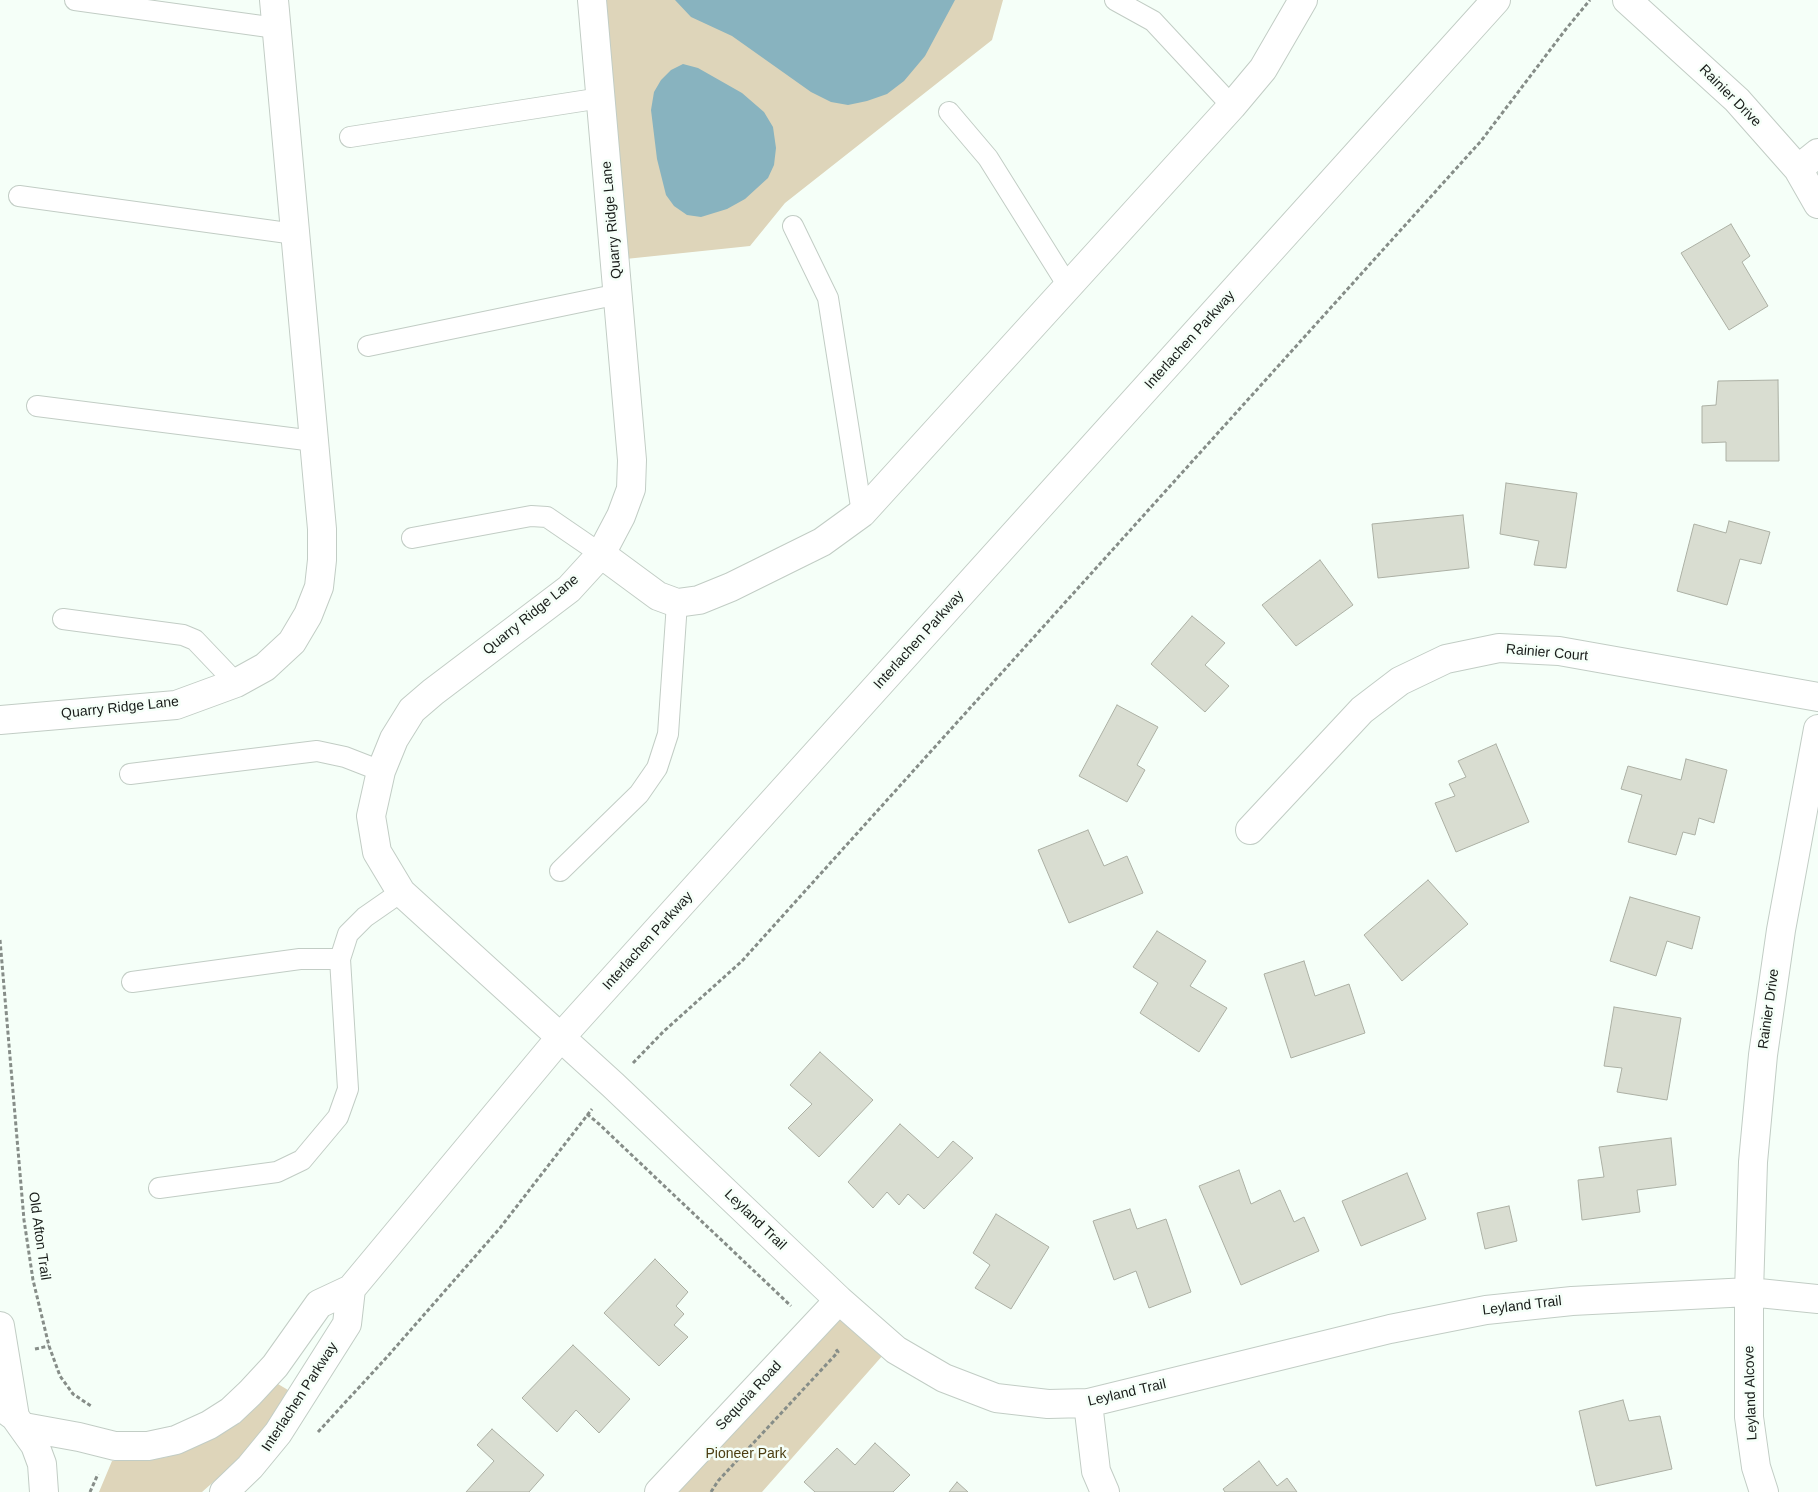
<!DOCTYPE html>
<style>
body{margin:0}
canvas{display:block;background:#f5fff8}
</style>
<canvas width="1818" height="1492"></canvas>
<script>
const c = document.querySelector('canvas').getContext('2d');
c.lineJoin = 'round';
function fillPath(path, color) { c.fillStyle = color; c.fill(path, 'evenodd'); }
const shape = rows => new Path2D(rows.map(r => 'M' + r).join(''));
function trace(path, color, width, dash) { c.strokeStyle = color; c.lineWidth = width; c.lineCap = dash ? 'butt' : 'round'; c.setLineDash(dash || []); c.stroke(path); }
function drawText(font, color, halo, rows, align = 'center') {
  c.font = font + ' Helvetica,sans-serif'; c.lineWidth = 5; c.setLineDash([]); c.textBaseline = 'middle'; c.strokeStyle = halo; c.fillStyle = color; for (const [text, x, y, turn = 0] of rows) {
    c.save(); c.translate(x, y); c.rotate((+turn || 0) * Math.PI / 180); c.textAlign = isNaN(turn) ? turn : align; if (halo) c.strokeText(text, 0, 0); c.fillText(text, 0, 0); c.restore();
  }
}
fillPath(shape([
 [592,0,1003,0,992,40,785,203,750,246,616,260],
 [839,1300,891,1346,762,1492,659,1492],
 [278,1384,288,1390,262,1432,235,1463,202,1492,99,1492,112,1461,145,1461,167,1457,192,1448,224,1432,244,1418]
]), '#ded5ba');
fillPath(shape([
 [675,0,955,0,925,56,904,81,887,94,867,101,848,105,831,102,811,92,732,36,691,17],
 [683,64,698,68,742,93,764,112,773,127,776,148,774,165,768,178,745,199,727,209,701,217,687,215,674,206,666,195,657,159,651,110,654,92,661,80,671,70]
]), '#88b3bf');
const building = shape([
 [1731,224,1750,256,1742,262,1768,306,1729,330,1681,253,1731,224],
 [1778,380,1779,461,1726,461,1726,442,1702,443,1702,406,1716,405,1718,381,1778,380],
 [1506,483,1577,493,1566,568,1534,565,1539,541,1500,534,1506,483],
 [1463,515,1469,568,1378,578,1372,524,1463,515],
 [1729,521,1770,532,1761,564,1740,559,1727,605,1677,591,1694,524,1726,533,1729,521],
 [1320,560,1353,605,1296,646,1262,605,1320,560],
 [1192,616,1225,643,1205,665,1229,686,1205,712,1151,664,1192,616],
 [1117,705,1158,727,1137,765,1145,770,1127,802,1079,776,1117,705],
 [1496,744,1529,822,1456,852,1435,803,1455,796,1449,784,1466,777,1458,761,1496,744],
 [1686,759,1727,770,1714,823,1699,818,1695,835,1683,832,1676,855,1628,842,1642,795,1621,789,1628,766,1681,780,1686,759],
 [1088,830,1104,866,1127,856,1143,893,1069,923,1038,850,1088,830],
 [1428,880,1468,924,1402,981,1364,935,1428,880],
 [1630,897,1700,917,1692,949,1667,941,1656,976,1610,961,1630,897],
 [1157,931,1206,961,1190,986,1227,1008,1199,1052,1140,1013,1158,983,1133,967,1157,931],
 [1304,961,1315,996,1349,984,1365,1033,1291,1058,1264,974,1304,961],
 [1614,1007,1681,1018,1667,1100,1617,1092,1622,1068,1604,1066,1614,1007],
 [820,1052,873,1100,819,1157,788,1128,812,1104,790,1085,820,1052],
 [900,1124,938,1158,953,1141,973,1158,924,1209,908,1194,899,1205,887,1192,873,1208,848,1182,900,1124],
 [1671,1138,1676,1185,1637,1190,1640,1212,1582,1220,1578,1180,1604,1177,1599,1147,1671,1138],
 [1239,1170,1251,1204,1280,1190,1294,1222,1304,1217,1319,1251,1241,1285,1199,1186,1239,1170],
 [1407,1173,1426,1219,1361,1246,1342,1201,1407,1173],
 [1509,1206,1517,1241,1485,1249,1477,1213,1509,1206],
 [1130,1209,1137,1229,1166,1219,1191,1292,1149,1308,1136,1271,1114,1280,1093,1221,1130,1209],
 [996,1214,1049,1247,1011,1309,975,1288,990,1265,973,1253,996,1214],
 [655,1259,688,1292,676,1306,684,1314,674,1325,688,1337,659,1366,604,1313,655,1259],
 [573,1345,630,1399,599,1433,576,1410,557,1432,522,1398,573,1345],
 [1623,1400,1629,1421,1660,1416,1672,1469,1596,1486,1579,1411,1623,1400],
 [492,1429,544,1475,529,1492,466,1492,494,1461,477,1445,492,1429],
 [875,1443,910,1475,893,1492,815,1492,804,1482,837,1448,855,1465,875,1443],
 [1259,1461,1277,1486,1287,1478,1297,1492,1225,1492,1223,1489,1259,1461],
 [957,1482,968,1492,949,1492,957,1482]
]);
fillPath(building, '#d9ddd1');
trace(building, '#acb0a4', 1);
const lane = shape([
 [75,0,276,28],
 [1115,0,1153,21,1232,106],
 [949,112,988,158,1068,286],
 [350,137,601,98],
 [19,196,295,234],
 [793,226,828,298,862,513],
 [368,346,619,294],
 [37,406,314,441],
 [412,538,531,516,547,517,601,554],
 [63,619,183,635,195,640,236,683],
 [130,774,317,751,345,757,381,771],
 [560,871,639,794,657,768,668,734,677,603],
 [132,982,300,959,340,959,348,934,365,917,401,892],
 [159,1188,277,1172,302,1160,338,1117,348,1089,340,959]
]);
const street = shape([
 [592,0,632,460,631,489,621,516,601,554,569,589,433,692,412,710,394,739,381,771,371,816,377,852,401,892,613,1085,839,1300,896,1350,944,1378,996,1398,1048,1404,1088,1403,1390,1329,1486,1310,1572,1301,1749,1292,1818,1299],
 [1627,0,1737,100,1798,169,1818,204],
 [1798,169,1818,153],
 [601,554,658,596,677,603,699,600,731,587,822,542,862,513,1232,106,1263,69,1303,0],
 [0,720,176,705,236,683,265,667,292,642,308,615,319,587,322,560,322,529,274,0],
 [1250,830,1362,710,1400,681,1446,659,1499,648,1559,651,1818,697],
 [1088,1403,1096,1471,1105,1492],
 [659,1492,839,1300],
 [1764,1492,1756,1467,1749,1417,1749,1292,1753,1162,1763,1055,1781,930,1818,729]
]);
const secondary = shape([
 [0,1326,15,1417],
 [0,1406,15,1417,35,1445,42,1464,44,1492],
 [24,1427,79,1437,115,1446,148,1446,176,1440,209,1425,231,1411,250,1393,275,1366,319,1304,351,1289,560,1038,1496,0],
 [224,1492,250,1467,278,1433,347,1324,351,1289]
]);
trace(lane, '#c2cdc5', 22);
trace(street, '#c2cdc5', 30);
trace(secondary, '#c2cdc5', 30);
trace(shape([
 [0,940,24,1220,33,1280,49,1346,60,1376,73,1394,91,1406],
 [633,1063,663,1032,742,961,1481,141,1566,29,1590,0],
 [587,1114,599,1124,791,1306],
 [35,1349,49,1346],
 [318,1432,387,1357,500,1228,592,1109],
 [90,1492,98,1474],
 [711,1492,718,1481,838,1352,835,1348]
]), '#868d88', 3, [4, 2.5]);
trace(lane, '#fff', 20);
trace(street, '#fff', 28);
trace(secondary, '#fff', 28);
drawText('14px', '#181c19', '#f5fff8', [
 ["Rainier Drive",1730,96,45],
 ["Quarry Ridge Lane",612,220,-95],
 ["Interlachen Parkway",1190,340,-48],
 ["Quarry Ridge Lane",531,615,-39],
 ["Interlachen Parkway",919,640,-48],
 ["Rainier Court",1547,653,5],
 ["Quarry Ridge Lane",120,708,-6],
 ["Interlachen Parkway",648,941,-48],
 ["Rainier Drive",1769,1009,-82],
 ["Leyland Trail",755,1220,44],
 ["Old Afton Trail",39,1236,82],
 ["Leyland Trail",1522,1306,-7],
 ["Leyland Trail",1127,1393,-13],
 ["Leyland Alcove",1751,1393,-92],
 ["Sequoia Road",749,1396,-47],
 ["Interlachen Parkway",300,1397,-57]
]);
drawText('14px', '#4b3d11', '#f5fff8', [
 ["Pioneer Park",746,1454]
]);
</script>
